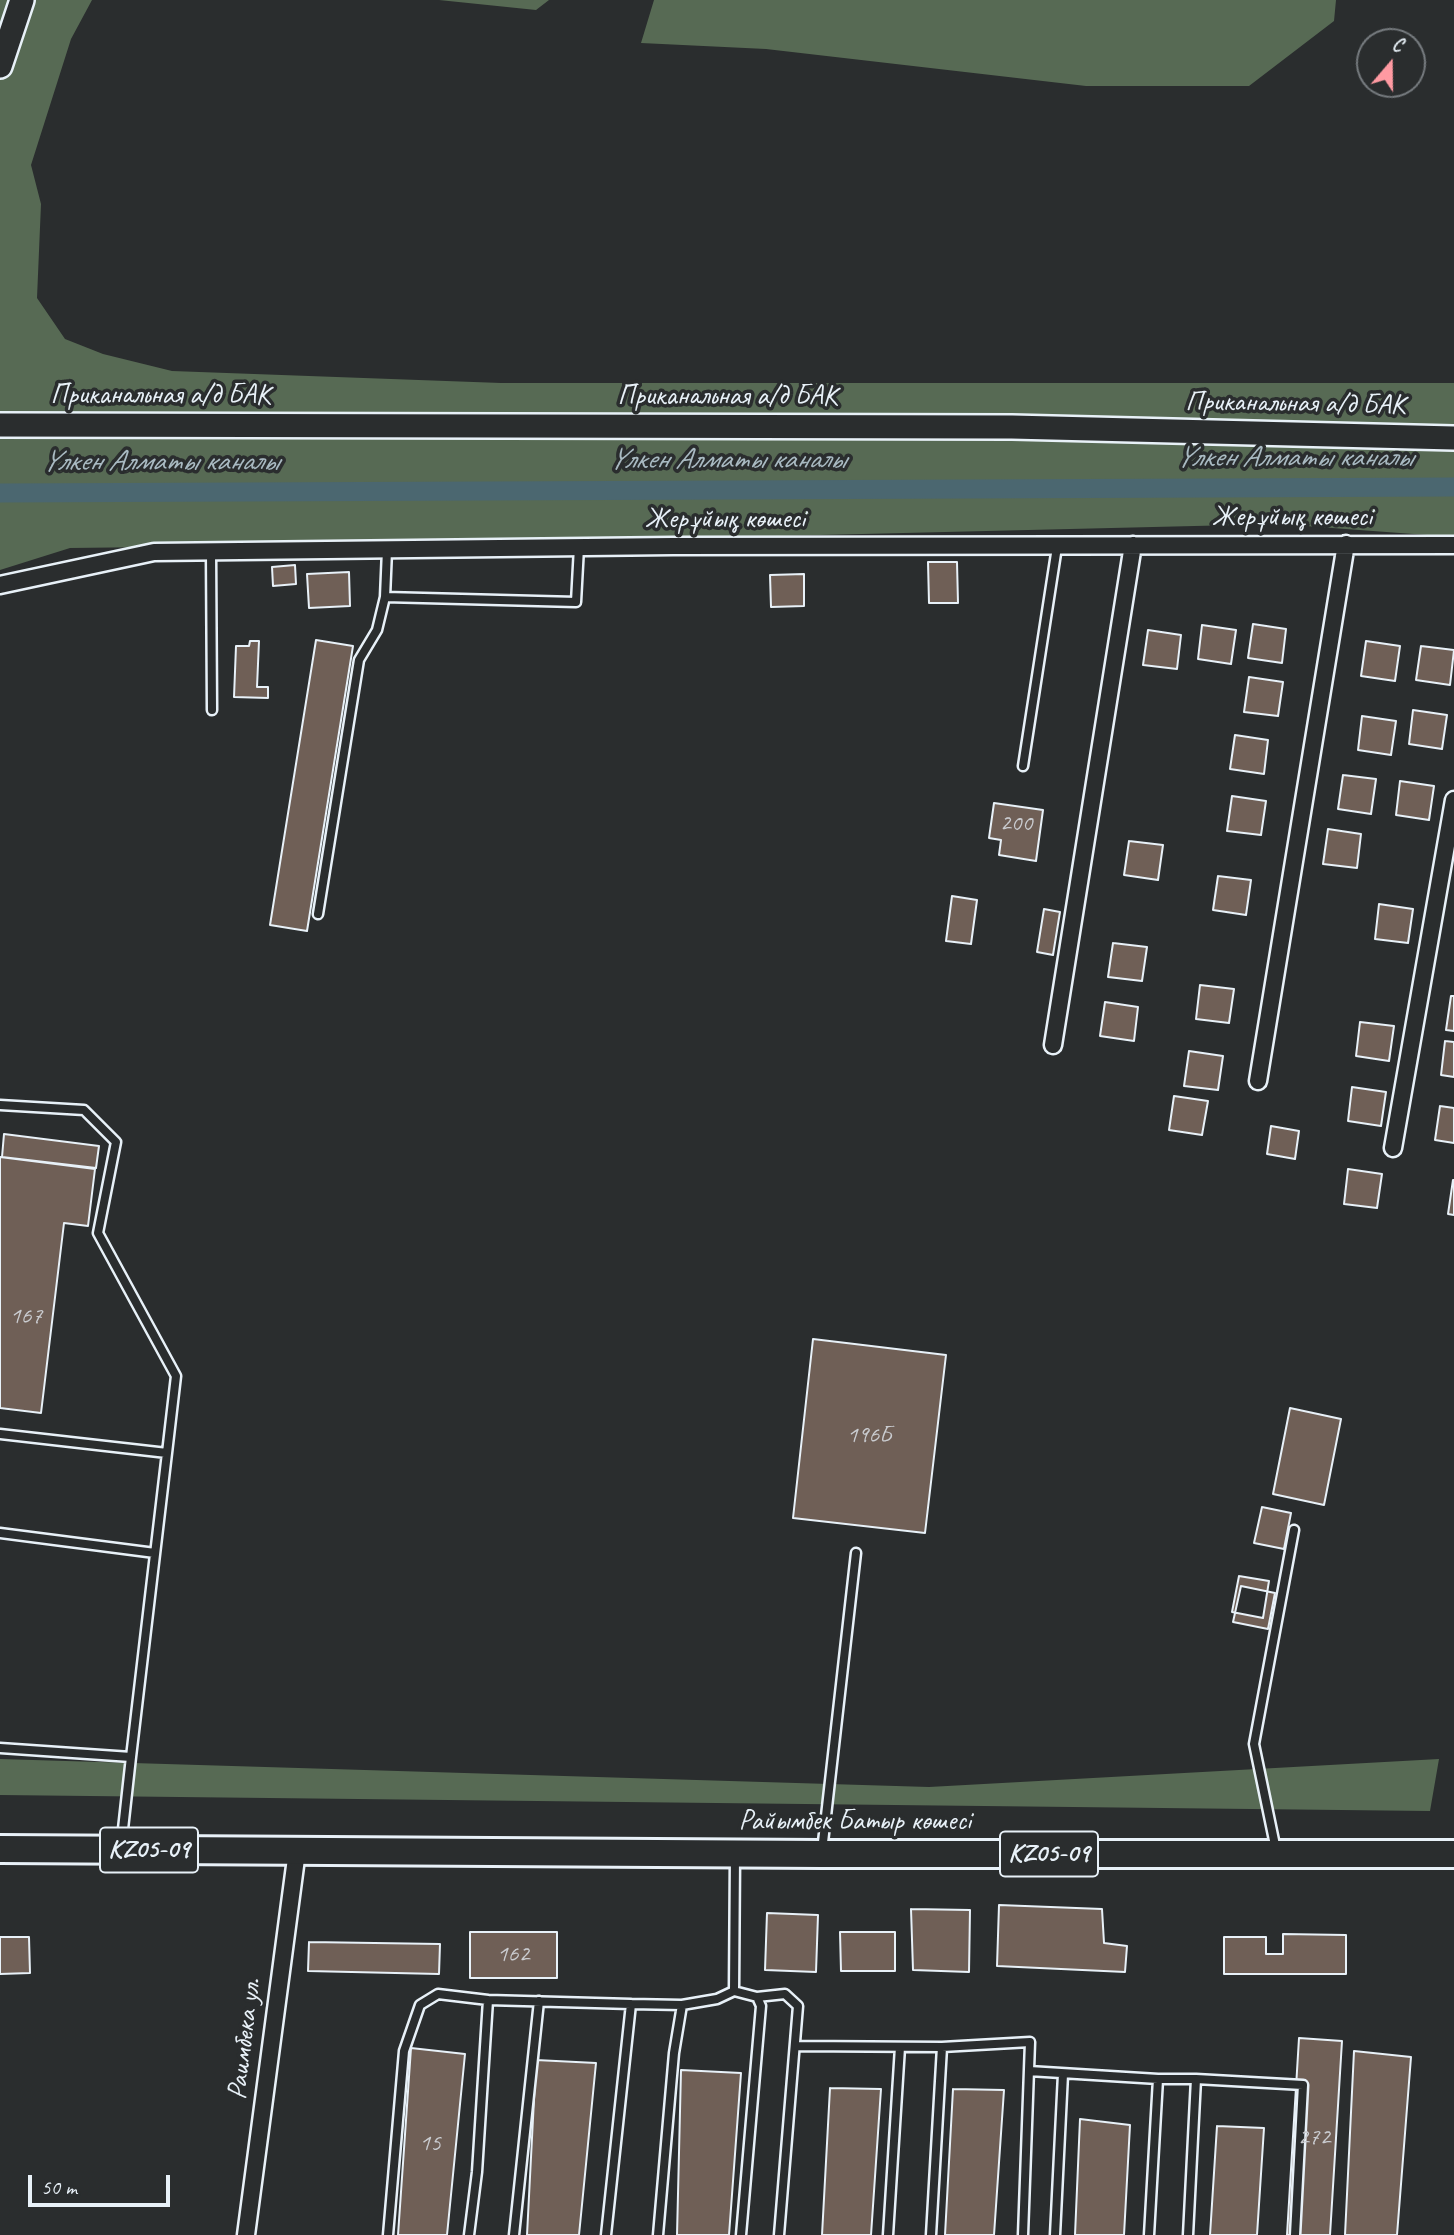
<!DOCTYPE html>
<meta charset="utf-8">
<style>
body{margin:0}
#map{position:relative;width:1454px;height:2235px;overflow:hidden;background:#2a2d2e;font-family:Caveat,sans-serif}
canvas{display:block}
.north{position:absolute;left:1356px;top:28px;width:70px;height:70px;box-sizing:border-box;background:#2a2d2e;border:2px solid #767b7f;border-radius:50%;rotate:20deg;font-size:19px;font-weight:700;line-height:28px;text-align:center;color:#e8f1f8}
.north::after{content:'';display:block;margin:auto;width:24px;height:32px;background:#ff9aa2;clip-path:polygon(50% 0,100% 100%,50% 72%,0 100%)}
.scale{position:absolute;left:28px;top:2175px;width:142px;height:32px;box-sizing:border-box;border:4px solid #e8f1f8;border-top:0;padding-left:9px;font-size:21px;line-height:24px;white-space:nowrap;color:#e8f1f8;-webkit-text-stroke:5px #2a2d2e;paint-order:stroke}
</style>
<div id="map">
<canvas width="1454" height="2235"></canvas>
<div class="north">С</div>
<div class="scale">50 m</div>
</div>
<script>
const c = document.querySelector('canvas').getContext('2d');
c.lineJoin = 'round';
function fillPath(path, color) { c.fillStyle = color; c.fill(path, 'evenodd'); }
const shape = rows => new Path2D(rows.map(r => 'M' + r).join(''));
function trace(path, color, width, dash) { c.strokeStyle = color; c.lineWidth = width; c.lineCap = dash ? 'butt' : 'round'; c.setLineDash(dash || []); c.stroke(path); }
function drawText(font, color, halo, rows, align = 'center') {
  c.font = font + ' Caveat,sans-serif'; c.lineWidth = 7; c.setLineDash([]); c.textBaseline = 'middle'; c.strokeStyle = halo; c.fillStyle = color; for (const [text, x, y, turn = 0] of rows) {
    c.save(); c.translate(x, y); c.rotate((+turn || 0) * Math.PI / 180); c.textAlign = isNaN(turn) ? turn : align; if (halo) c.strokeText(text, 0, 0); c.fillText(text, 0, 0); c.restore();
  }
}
fillPath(shape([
 [0,0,92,0,71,39,31,165,41,204,37,298,65,339,103,354,172,371,501,383,1454,383,1454,537,1278,524,488,543,70,548,0,570],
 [439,0,549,0,536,10],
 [654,0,1336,0,1334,21,1249,86,1086,86,766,49,641,43],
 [0,1759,929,1787,1439,1759,1430,1811,0,1795]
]), '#576a54');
trace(shape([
 [0,493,1454,487]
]), '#4b6770', 19);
const building = shape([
 [928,562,957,562,958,603,929,603,928,562],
 [295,565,296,584,273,586,272,567,295,565],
 [349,572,350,606,309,608,307,574,349,572],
 [804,574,804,606,771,607,770,575,804,574],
 [1253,624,1286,629,1282,663,1248,658,1253,624],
 [1202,625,1236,630,1231,664,1198,659,1202,625],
 [1148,630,1181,635,1177,669,1143,665,1148,630],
 [316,640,353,646,307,931,270,925,316,640],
 [250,641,259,641,257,687,268,687,268,698,234,697,236,646,249,646,250,641],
 [1366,641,1400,646,1395,681,1361,676,1366,641],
 [1421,646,1454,650,1450,685,1416,680,1421,646],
 [1249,677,1283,682,1278,716,1244,712,1249,677],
 [1413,710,1447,715,1442,749,1409,744,1413,710],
 [1362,716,1396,721,1391,755,1358,750,1362,716],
 [1235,735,1268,740,1264,774,1230,769,1235,735],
 [1343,775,1376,779,1371,814,1338,809,1343,775],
 [1400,781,1434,786,1429,820,1396,815,1400,781],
 [1232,796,1266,801,1261,835,1227,831,1232,796],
 [994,803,1043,810,1036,861,999,855,1001,840,989,838,994,803],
 [1328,829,1361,834,1357,868,1323,864,1328,829],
 [1129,841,1163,845,1158,880,1124,875,1129,841],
 [1218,876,1251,880,1246,915,1213,910,1218,876],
 [952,896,977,900,971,944,946,941,952,896],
 [1379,904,1413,909,1408,943,1375,939,1379,904],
 [1044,909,1060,912,1053,955,1037,952,1044,909],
 [1113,943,1147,947,1142,981,1108,977,1113,943],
 [1200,985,1234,989,1229,1023,1196,1019,1200,985],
 [1451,996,1454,996,1454,1031,1446,1030,1451,996],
 [1105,1002,1138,1007,1134,1041,1100,1036,1105,1002],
 [1360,1022,1394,1026,1389,1061,1356,1056,1360,1022],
 [1445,1041,1454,1042,1454,1077,1441,1075,1445,1041],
 [1189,1051,1223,1056,1218,1090,1184,1086,1189,1051],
 [1352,1087,1386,1092,1381,1126,1348,1121,1352,1087],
 [1174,1096,1208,1101,1202,1135,1169,1130,1174,1096],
 [1440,1106,1454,1108,1454,1143,1435,1140,1440,1106],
 [1271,1126,1299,1131,1295,1159,1267,1154,1271,1126],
 [4,1134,99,1146,96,1168,2,1157,4,1134],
 [0,1157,95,1169,88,1226,64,1223,41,1413,0,1408,0,1157],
 [1348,1169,1382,1174,1377,1208,1344,1204,1348,1169],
 [1453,1180,1454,1180,1454,1215,1448,1214,1453,1180],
 [813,1339,946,1355,925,1533,793,1518,813,1339],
 [1290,1408,1341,1419,1324,1505,1273,1494,1290,1408],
 [1262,1507,1291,1513,1284,1549,1254,1543,1262,1507],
 [1239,1576,1269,1581,1263,1618,1232,1612,1239,1576],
 [1241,1586,1275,1593,1268,1629,1233,1622,1241,1586],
 [999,1905,1102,1909,1104,1943,1127,1946,1125,1972,997,1966,999,1905],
 [911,1909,970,1910,969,1972,913,1970,911,1909],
 [767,1913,818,1915,816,1972,765,1970,767,1913],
 [470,1932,557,1932,557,1978,470,1978,470,1932],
 [840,1932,895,1932,895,1971,841,1971,840,1932],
 [1283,1934,1346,1935,1346,1974,1224,1974,1224,1937,1266,1937,1266,1954,1283,1954,1283,1934],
 [0,1937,29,1937,30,1973,0,1974,0,1937],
 [309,1942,440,1944,439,1974,308,1971,309,1942],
 [1299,2038,1342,2041,1330,2235,1287,2235,1299,2038],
 [411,2048,465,2054,447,2235,398,2235,411,2048],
 [1354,2051,1411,2057,1397,2235,1345,2235,1354,2051],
 [536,2060,596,2063,579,2235,527,2235,536,2060],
 [681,2070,741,2073,729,2235,677,2235,681,2070],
 [830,2088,881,2089,871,2235,822,2235,830,2088],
 [953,2089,1004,2090,994,2235,945,2235,953,2089],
 [1080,2119,1130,2125,1124,2235,1075,2235,1080,2119],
 [1217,2126,1264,2128,1257,2235,1210,2235,1217,2126]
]);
fillPath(building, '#6f5f56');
trace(building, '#e8f1f8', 2);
const lane = shape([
 [387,550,385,597,576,602,579,547],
 [211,552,212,710],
 [1023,766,1057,547],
 [318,914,359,660,377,630,385,597],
 [0,1105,84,1110,116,1142,98,1233,176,1376,167,1453],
 [0,1434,167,1453,131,1757,0,1748],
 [0,1533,155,1553],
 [121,1847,131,1757],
 [1276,1850,1254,1744,1294,1530],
 [822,1851,856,1553],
 [735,1856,734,1991,757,1997,761,2006,741,2235],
 [757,1997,785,1994,798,2006,779,2235],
 [797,2046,942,2047,1030,2042,1023,2235],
 [1029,2071,1158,2079,1149,2235],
 [1158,2079,1196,2079,1188,2235],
 [1196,2079,1303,2085,1295,2235],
 [388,2235,404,2051,420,2005,438,1994,488,2000],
 [469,2235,477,2172,488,2000,631,2004],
 [514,2235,539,2001],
 [606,2235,631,2004,682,2005],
 [658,2235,674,2053,682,2005,717,1999,734,1991],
 [888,2235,900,2047],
 [931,2235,942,2047],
 [1055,2235,1063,2074]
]);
const street = shape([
 [0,585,154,552,673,546,1454,545],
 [1053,1045,1133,545],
 [1258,1081,1346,544],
 [1393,1148,1454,800],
 [246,2235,297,1851]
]);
const secondary = shape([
 [0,66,22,0],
 [0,425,1012,427,1454,438]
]);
const primary = shape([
 [0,1849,821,1854,1454,1854]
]);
trace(lane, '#e8f1f8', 13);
trace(street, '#e8f1f8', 21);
trace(secondary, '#e8f1f8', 28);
trace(primary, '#e8f1f8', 32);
trace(lane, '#2a2d2e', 8);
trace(street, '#2a2d2e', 16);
trace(secondary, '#2a2d2e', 23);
trace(primary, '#2a2d2e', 26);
drawText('24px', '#caccd0', null, [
 ["200",1016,824],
 ["167",26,1317],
 ["196Б",869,1436],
 ["162",513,1955],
 ["272",1314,2138],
 ["15",430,2144]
]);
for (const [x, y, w] of [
 [149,1850,98],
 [1049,1854,98]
]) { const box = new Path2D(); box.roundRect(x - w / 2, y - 22.5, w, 45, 5); c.fillStyle = '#2a2d2e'; c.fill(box); trace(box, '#e8f1f8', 2); }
drawText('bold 26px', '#e8f1f8', null, [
 ["KZ05-09",149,1850],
 ["KZ05-09",1049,1854]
]);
drawText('28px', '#e8f1f8', '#2a2d2e', [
 ["Приканальная а/д БАК",160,396],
 ["Приканальная а/д БАК",727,397],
 ["Приканальная а/д БАК",1295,404,1],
 ["Жерұйық көшесі",1292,518],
 ["Жерұйық көшесі",725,520],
 ["Райымбек Батыр көшесі",855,1822],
 ["Раимбека ул.",245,2039,-83]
]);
drawText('italic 30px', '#a9bac2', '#2a2d2e', [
 ["Үлкен Алматы каналы",1294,458],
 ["Үлкен Алматы каналы",727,460],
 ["Үлкен Алматы каналы",160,462]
]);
</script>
